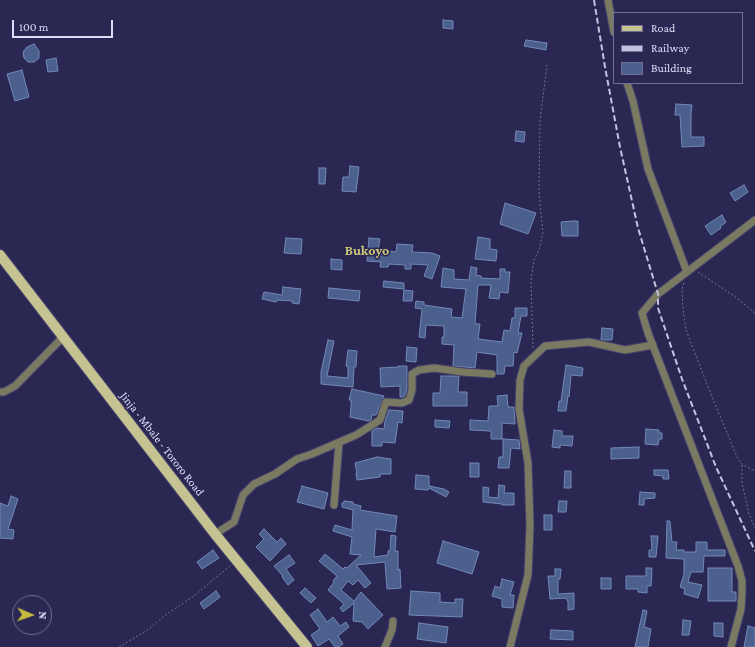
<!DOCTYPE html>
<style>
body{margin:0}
#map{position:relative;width:755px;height:647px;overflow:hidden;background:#2b2753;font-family:"Crimson Pro",serif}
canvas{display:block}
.legend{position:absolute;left:613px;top:12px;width:130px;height:72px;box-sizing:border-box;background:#2b2753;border:1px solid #716f95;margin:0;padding:5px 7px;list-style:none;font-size:12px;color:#dbdbf7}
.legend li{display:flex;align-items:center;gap:8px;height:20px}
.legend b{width:20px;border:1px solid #716f95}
.north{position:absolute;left:12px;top:595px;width:40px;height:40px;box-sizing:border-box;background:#2b2753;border:1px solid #716f95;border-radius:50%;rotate:92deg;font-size:11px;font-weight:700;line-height:16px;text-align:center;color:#dbdbf7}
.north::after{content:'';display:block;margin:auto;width:14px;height:18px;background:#c5bc3d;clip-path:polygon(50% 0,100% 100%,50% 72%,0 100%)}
.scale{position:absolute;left:12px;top:20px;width:101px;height:18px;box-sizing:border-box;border:2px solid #dbdbf7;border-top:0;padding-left:5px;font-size:12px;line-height:14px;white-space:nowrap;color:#dbdbf7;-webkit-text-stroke:3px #2b2753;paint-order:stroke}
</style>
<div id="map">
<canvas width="755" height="647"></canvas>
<ul class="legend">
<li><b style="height:5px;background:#c6c392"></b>Road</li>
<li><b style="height:5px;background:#c3c2e0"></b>Railway</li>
<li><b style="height:11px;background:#4b608d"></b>Building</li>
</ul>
<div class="north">N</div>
<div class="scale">100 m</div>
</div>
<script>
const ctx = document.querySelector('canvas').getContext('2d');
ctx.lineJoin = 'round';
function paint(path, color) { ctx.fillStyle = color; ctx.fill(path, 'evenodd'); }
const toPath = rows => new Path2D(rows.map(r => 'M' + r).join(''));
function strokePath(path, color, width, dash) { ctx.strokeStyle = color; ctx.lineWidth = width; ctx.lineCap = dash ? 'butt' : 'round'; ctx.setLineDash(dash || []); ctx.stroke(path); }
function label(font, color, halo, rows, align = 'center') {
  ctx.font = font + ' "Crimson Pro",serif'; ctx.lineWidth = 3; ctx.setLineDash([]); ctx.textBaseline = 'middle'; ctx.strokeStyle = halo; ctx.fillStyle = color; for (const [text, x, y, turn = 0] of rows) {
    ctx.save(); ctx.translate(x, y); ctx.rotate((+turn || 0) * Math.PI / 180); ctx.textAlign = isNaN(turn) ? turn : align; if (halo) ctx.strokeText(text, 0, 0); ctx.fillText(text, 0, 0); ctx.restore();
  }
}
const building = toPath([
 [443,20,453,21,453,29,443,28,443,20],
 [526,40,547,43,546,50,524,46,526,40],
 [34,44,39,51,39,58,34,62,28,62,24,58,23,52,27,47,34,44],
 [56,58,58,71,48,72,46,60,56,58],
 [22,70,29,97,15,101,7,74,22,70],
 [676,104,692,105,691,114,691,137,704,137,704,146,682,147,680,115,675,115,676,104],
 [516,131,525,132,524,142,515,141,516,131],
 [350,166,359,167,356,192,342,191,343,177,349,177,350,166],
 [319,168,326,168,325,184,319,184,319,168],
 [744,185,748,192,735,201,730,193,744,185],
 [505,203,536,213,528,234,500,224,505,203],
 [722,215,726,222,720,227,721,228,711,235,705,226,722,215],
 [573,221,578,221,578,236,562,236,561,222,573,221],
 [478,237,490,239,490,249,497,250,496,261,475,259,478,237],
 [286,238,302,239,301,254,284,253,286,238],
 [369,238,380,239,378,250,396,252,397,244,413,245,412,252,432,253,440,256,432,279,424,276,428,265,411,264,411,269,405,269,405,265,389,264,388,267,380,267,381,262,367,261,369,238],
 [331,259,342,260,342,270,331,269,331,259],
 [471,267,477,268,476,275,481,276,481,278,500,279,500,269,505,269,505,272,510,272,508,293,500,292,499,299,489,298,491,285,478,285,475,324,480,324,478,339,502,342,504,330,510,331,512,318,515,318,515,308,527,308,527,316,521,316,518,333,522,333,517,353,514,352,513,366,505,366,504,374,497,374,497,355,477,352,475,368,453,366,454,345,442,344,442,337,444,337,444,326,426,325,425,338,419,337,422,309,415,308,416,301,424,302,424,305,452,309,451,317,462,318,466,289,441,287,443,268,454,270,454,279,469,280,471,267],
 [384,281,404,283,404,289,383,287,384,281],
 [283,287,301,289,299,304,292,303,293,301,277,300,276,302,262,299,264,292,282,295,283,287],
 [329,288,360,291,359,301,328,298,329,288],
 [404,290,413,291,412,301,403,301,404,290],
 [602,328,613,329,612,340,601,340,602,328],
 [328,340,334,341,327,376,348,378,348,367,346,366,348,350,357,351,356,367,354,367,353,387,321,384,321,372,328,340],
 [407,347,417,348,416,362,406,361,407,347],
 [566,365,583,368,582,376,571,375,569,397,568,396,566,411,558,411,559,401,561,401,566,365],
 [399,366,407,366,407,390,404,397,400,397,400,386,381,387,380,368,399,367,399,366],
 [441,376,459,376,458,392,467,392,467,406,433,406,433,393,440,393,441,376],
 [352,389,384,396,376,415,372,415,371,420,368,421,350,417,351,406,351,400,349,400,352,389],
 [507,395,508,407,514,407,515,424,502,423,502,439,491,439,491,431,470,430,470,420,488,421,489,406,498,406,497,396,507,395],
 [389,410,403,411,402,423,398,422,395,443,382,442,382,446,372,446,372,431,376,428,384,429,385,421,389,410],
 [435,420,450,421,449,428,435,427,435,420],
 [646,429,659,430,659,433,662,433,662,439,659,439,658,445,645,444,646,429],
 [554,430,562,431,562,436,573,436,572,446,560,445,560,448,552,447,554,430],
 [503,439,519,440,520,449,511,448,509,468,498,468,499,457,503,457,503,439],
 [639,447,639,458,611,459,611,448,639,447],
 [377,457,391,459,391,474,380,474,380,477,357,480,356,473,357,473,355,463,377,457],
 [470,463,479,463,479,477,470,477,470,463],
 [654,470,668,470,669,479,663,479,663,476,654,475,654,470],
 [565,471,571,471,571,488,564,488,565,471],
 [416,475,429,476,429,486,444,489,449,492,446,497,429,488,428,490,415,489,416,475],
 [499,485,505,486,504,493,514,493,514,505,502,505,502,504,483,502,483,487,489,488,488,497,498,498,499,485],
 [302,486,328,493,324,509,297,502,302,486],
 [640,492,655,493,655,498,644,499,644,505,639,505,640,492],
 [11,496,18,499,8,529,14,530,13,539,0,538,0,503,8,506,11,496],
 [344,501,353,502,353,504,361,506,360,510,397,516,395,532,376,529,374,557,388,555,388,551,390,551,391,535,396,536,395,551,398,551,398,570,400,569,401,588,387,589,385,562,356,565,371,583,365,588,358,580,353,585,348,581,341,590,354,601,361,592,383,615,368,629,362,622,353,621,354,603,343,612,340,608,344,604,328,590,334,582,333,581,337,576,319,561,325,554,343,569,345,567,347,568,361,555,350,554,352,537,333,531,335,525,352,530,353,510,342,507,342,503,344,503,344,501],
 [559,501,567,501,566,512,558,512,559,501],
 [544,515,552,515,552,530,544,530,544,515],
 [667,521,670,521,672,542,677,542,676,550,684,550,684,552,696,552,696,542,707,542,707,550,725,550,725,556,704,556,703,572,691,572,688,582,702,585,698,598,684,594,685,589,680,587,684,574,684,559,666,558,667,521],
 [264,529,277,542,281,538,286,544,270,561,256,547,264,539,259,534,264,529],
 [651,536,658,536,656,557,649,557,649,550,652,550,651,536],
 [443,541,479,552,472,574,437,563,443,541],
 [213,550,219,558,202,569,197,562,213,550],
 [289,555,295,563,286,569,294,580,288,585,282,577,283,576,274,566,289,555],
 [646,568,652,568,651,586,647,586,647,593,638,592,638,589,626,589,626,576,646,576,646,568],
 [708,568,732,568,732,592,736,592,736,601,708,601,708,568],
 [555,569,561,569,560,579,558,579,558,594,574,593,574,609,568,610,568,602,566,598,550,599,548,576,555,576,555,569],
 [601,578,611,578,611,589,601,589,601,578],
 [502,579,514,582,510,595,514,595,513,608,502,607,502,599,492,596,495,586,500,588,502,579],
 [305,588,316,598,311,603,300,593,305,588],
 [216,591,220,597,204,609,200,603,216,591],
 [411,591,440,593,440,602,455,603,455,599,463,599,462,617,409,615,411,591],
 [318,609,327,622,333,617,340,626,346,622,349,627,338,636,343,644,338,647,335,647,329,639,318,646,311,635,320,629,310,615,318,609],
 [643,610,647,611,644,627,651,629,648,647,635,647,643,610],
 [683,620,691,621,689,635,682,635,683,620],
 [419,623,448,627,446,643,417,639,419,623],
 [714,623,723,623,723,637,714,636,714,623],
 [748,626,755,628,755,647,744,647,748,626],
 [551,630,573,631,573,640,550,639,551,630]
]);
paint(building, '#4b608d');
strokePath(building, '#7389b9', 1);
const street = toPath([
 [608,0,614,32],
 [627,83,633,101,648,169,687,272],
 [0,392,4,392,15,386,63,337],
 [334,505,339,443],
 [215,534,234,522,243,495,254,484,275,474,297,459,312,454,356,435,380,420,386,402,402,403,409,400,412,390,412,374,419,370,434,368,463,372,492,374],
 [385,647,392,630,393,621],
 [510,647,528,575,530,526,528,463,519,409,520,380,524,366,545,346,589,342,625,350,653,345],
 [731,647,741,609,742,594,742,581,738,566,648,333,642,313,658,294,755,220]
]);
const primary = toPath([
 [0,255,215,534,307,647]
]);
strokePath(street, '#47446d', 9);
strokePath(primary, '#47446d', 12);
strokePath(toPath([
 [698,272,734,296,755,313],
 [684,283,682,289,683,309,686,330,712,397,738,459,742,464,755,471],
 [533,348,531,280,534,260,539,250,543,233,539,192,540,120,547,65],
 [742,465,742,482,749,514,755,528],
 [119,647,149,629,164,616,194,596,230,566]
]), '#727095', 1, [2, 2]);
strokePath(street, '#7a7961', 7);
strokePath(primary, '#c6c392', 10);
strokePath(toPath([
 [594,0,605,67,620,147,638,228,658,294,658,308,682,379,716,467,755,551]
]), '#c3c2e0', 2, [6, 3]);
label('12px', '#dbdbf7', '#2b2753', [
 ["Jinja - Mbale - Tororo Road",162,444,52]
]);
label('bold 14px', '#cbc677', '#2b2753', [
 ["Bukoyo",367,251]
]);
</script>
